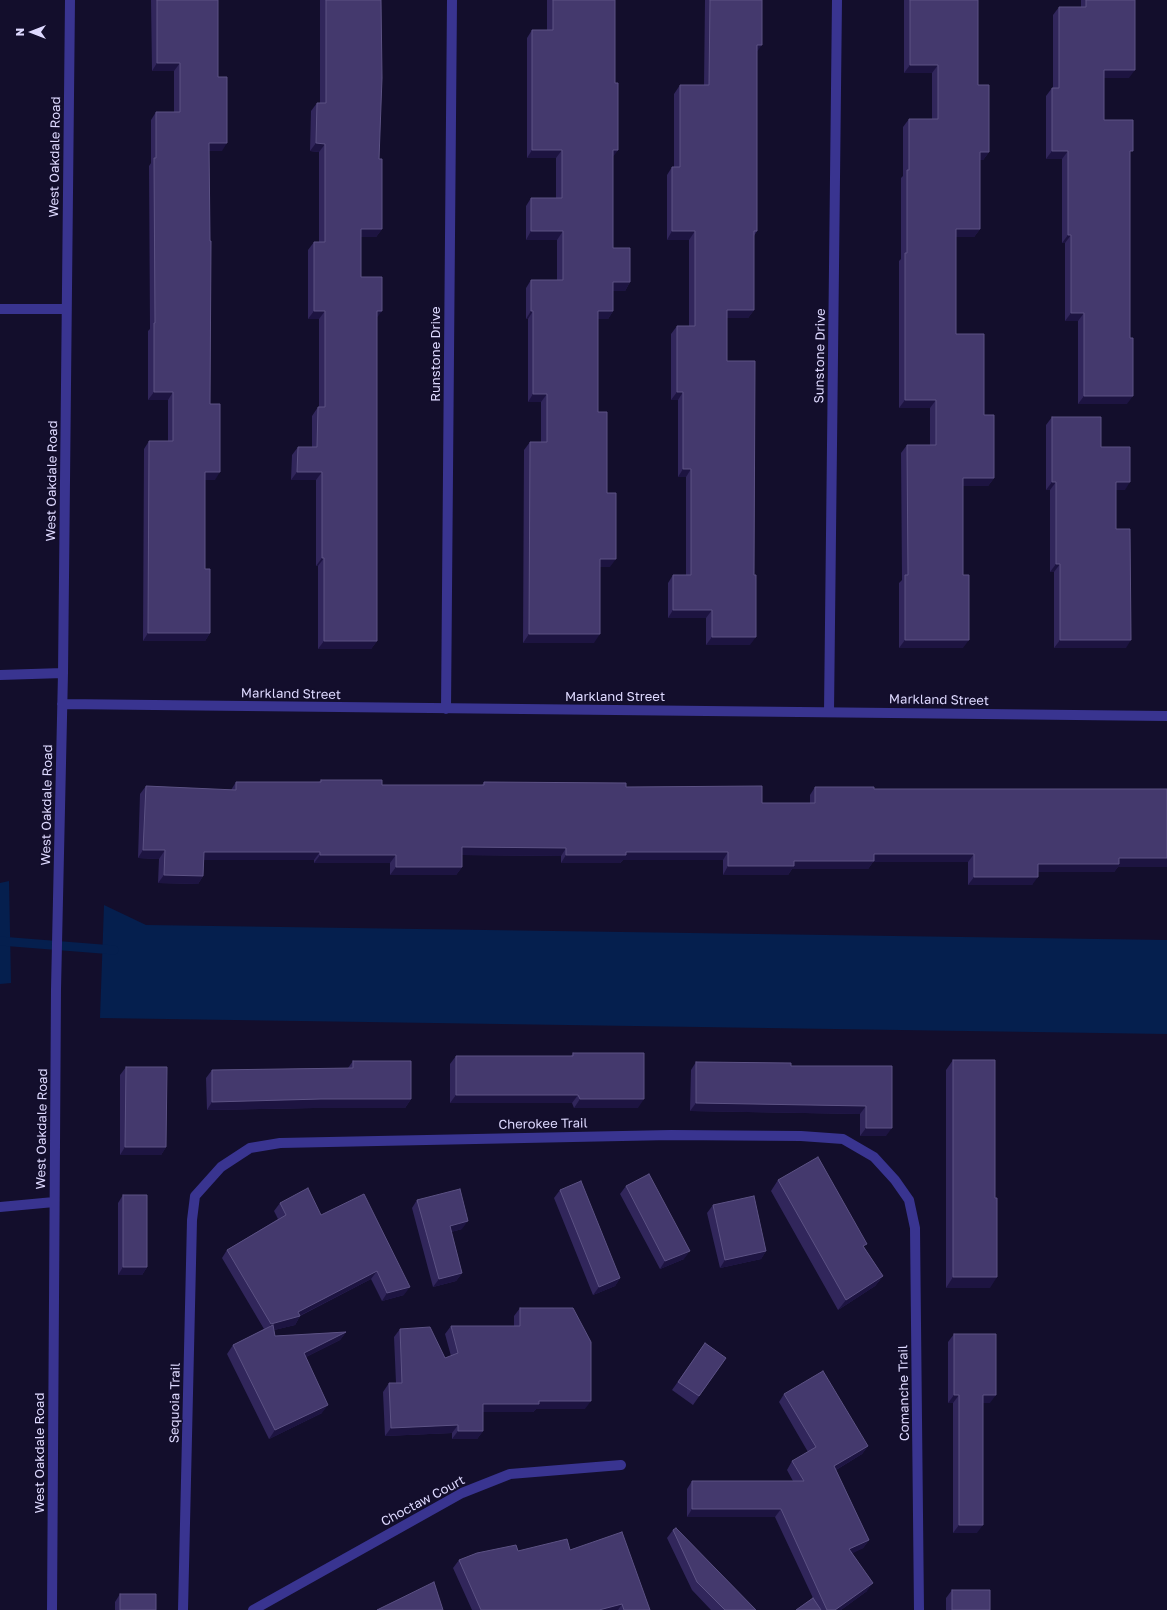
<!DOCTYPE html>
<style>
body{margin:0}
#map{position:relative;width:1167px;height:1610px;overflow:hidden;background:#130e2c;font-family:"Golos Text",sans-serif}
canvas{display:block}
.north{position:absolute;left:12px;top:12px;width:40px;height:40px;-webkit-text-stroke:3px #130e2c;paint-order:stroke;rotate:270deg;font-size:11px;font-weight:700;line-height:16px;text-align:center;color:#ded9ff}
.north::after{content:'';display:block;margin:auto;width:14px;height:18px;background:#ded9ff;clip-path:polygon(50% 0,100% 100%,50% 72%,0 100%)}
</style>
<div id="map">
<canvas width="1167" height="1610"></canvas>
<div class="north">N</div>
</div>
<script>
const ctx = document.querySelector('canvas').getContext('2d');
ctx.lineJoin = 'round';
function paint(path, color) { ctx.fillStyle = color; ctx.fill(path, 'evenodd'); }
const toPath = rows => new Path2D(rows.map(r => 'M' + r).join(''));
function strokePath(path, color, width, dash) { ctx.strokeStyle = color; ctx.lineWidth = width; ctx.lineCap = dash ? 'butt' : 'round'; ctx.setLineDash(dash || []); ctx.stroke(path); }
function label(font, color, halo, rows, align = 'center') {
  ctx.font = font + ' "Golos Text",sans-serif'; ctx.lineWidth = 3; ctx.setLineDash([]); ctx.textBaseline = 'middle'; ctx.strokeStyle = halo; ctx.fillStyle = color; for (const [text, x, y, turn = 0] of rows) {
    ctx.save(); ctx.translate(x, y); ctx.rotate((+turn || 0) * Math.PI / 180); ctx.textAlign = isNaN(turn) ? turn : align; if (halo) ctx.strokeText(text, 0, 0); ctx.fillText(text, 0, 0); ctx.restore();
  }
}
paint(toPath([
 [9,881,11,983,0,984,0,883],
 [104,905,146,925,1167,940,1167,1034,100,1018]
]), '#051f4e');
strokePath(toPath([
 [0,941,114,950]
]), '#051f4e', 9);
strokePath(toPath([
 [0,309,66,309],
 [0,675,63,673],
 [62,704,1167,716],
 [446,709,452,0],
 [829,712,837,0],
 [0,1207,54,1202],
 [52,1610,56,989,63,673,70,0],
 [183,1610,192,1220,195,1196,221,1167,250,1148,280,1143,671,1135,801,1136,843,1139,874,1157,895,1180,909,1200,915,1228,919,1610],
 [253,1610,462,1493,510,1474,621,1465]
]), '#393490', 10);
paint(toPath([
 [151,0,218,0,218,77,222,151,209,151,210,404,215,480,205,480,205,569,210,633,205,641,143,641,144,449,149,441,168,441,168,400,148,400,148,331,150,329,149,166,151,163,151,120,156,112,174,112,174,71,152,71],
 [320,0,381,0,379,159,382,229,376,237,361,237,361,277,377,317,377,641,371,649,318,649,318,566,316,566,316,480,291,480,292,455,298,447,312,447,312,416,318,407,319,407,319,319,308,319,308,250,314,242,319,242,319,152,310,151,311,111,317,103,320,103],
 [547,0,615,0,615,83,618,150,613,156,613,248,630,282,625,291,613,291,613,311,608,319,598,319,598,412,607,493,610,567,600,567,594,643,523,643,524,450,530,442,541,442,541,402,528,402,528,319,526,319,526,288,531,280,557,280,557,240,526,240,526,206,531,198,556,198,556,158,527,158,527,38,532,30,547,30],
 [705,0,762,0,757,52,757,231,754,236,754,310,748,318,727,318,727,361,750,645,706,645,706,618,668,618,668,583,673,575,686,575,686,477,678,477,678,400,671,400,671,334,677,326,689,326,689,240,667,240,667,175,672,167,674,167,674,94,680,85,704,85],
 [904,0,978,0,978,85,989,152,983,160,980,160,980,229,974,237,956,237,956,334,984,415,994,478,988,486,963,486,963,648,899,648,899,583,902,580,901,453,907,445,930,445,930,408,899,408,899,261,901,259,901,178,903,176,903,127,909,119,932,119,932,73,904,73],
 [1081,0,1135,0,1129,78,1104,78,1104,120,1130,155,1127,404,1078,404,1078,321,1065,321,1065,243,1062,243,1062,159,1046,159,1046,96,1052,88,1053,88,1053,15,1059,7,1081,7],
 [1052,417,1101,447,1125,490,1116,490,1116,529,1126,648,1054,648,1054,572,1050,572,1050,490,1046,490,1046,425],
 [321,780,382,785,482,785,484,782,626,787,762,803,810,803,810,795,815,787,874,789,1167,867,1118,867,1114,872,1038,872,1032,885,968,885,968,862,873,862,868,869,792,869,788,875,723,875,723,860,623,860,620,863,561,863,561,856,462,855,462,867,456,875,390,875,390,863,314,863,314,860,204,860,203,876,198,884,158,883,159,859,138,858,140,794,146,786,231,790,236,782,319,782],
 [573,1053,638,1108,574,1108,572,1103,450,1103,450,1064,456,1056,571,1056],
 [953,1060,990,1288,946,1288,946,1070],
 [353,1061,411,1099,405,1108,315,1108,207,1110,206,1078,212,1070,348,1068],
 [696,1062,791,1066,892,1066,886,1136,860,1136,860,1114,690,1111,691,1070],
 [126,1067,166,1147,161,1155,120,1155,120,1075],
 [778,1180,864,1247,883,1276,875,1286,838,1310,771,1191],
 [626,1186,684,1259,660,1269,620,1194],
 [560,1190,620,1278,615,1286,593,1295,554,1198],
 [123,1195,147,1267,142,1275,118,1275,118,1203],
 [417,1200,462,1229,451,1232,462,1273,456,1281,433,1287,412,1208],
 [280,1203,321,1215,404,1295,382,1301,371,1279,300,1316,295,1325,274,1330,275,1336,346,1332,340,1340,306,1357,322,1413,269,1439,227,1354,233,1345,264,1329,222,1258,227,1250,278,1219,274,1211],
 [713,1205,766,1251,761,1259,720,1268,707,1213],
 [520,1308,585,1409,536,1409,533,1412,483,1412,483,1431,477,1439,452,1439,452,1433,385,1436,383,1392,389,1383,396,1383,394,1337,400,1329,445,1358,451,1356,445,1334,451,1326,514,1326,514,1316],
 [954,1334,990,1403,983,1403,977,1533,953,1533,953,1403,948,1403,948,1342],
 [705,1343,726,1358,693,1405,672,1390],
 [784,1394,868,1446,862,1454,836,1470,869,1540,863,1548,852,1553,867,1591,841,1610,796,1610,813,1598,775,1517,687,1517,687,1489,692,1481,793,1481,787,1470,792,1461,808,1452,779,1402],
 [673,1530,756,1610,711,1610,692,1590,667,1538],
 [570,1550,650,1610,472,1610,453,1568,459,1560,518,1551],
 [952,1590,990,1610,946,1610,946,1598],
 [120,1594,156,1610,115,1610,115,1602]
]), '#31265b');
paint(toPath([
 [757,45,762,45,756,53],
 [157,63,180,63,174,71,152,71],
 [910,65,938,65,932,73,904,73],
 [1104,70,1135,70,1129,78,1099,78],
 [209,143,227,143,222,151,203,151],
 [316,143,325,144,319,152,310,151],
 [532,150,562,150,556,158,527,158],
 [613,150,618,150,612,158],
 [1052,151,1068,151,1062,159,1046,159],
 [980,152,989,152,983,160,974,160],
 [361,229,382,229,376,237,355,237],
 [956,229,980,229,974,237,950,237],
 [531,231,563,231,557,240,526,240],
 [672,231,695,231,689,240,667,240],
 [1068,235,1071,235,1065,243,1062,243],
 [613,282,630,282,625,291,608,291],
 [727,310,754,310,748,318,722,318],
 [314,311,325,311,319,319,308,319],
 [377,311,382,311,376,319],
 [531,311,533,311,528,319,526,319],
 [598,311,613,311,608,319,592,319],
 [1071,313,1084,313,1078,321,1065,321],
 [154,392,173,392,168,400,148,400],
 [677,392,683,392,678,400,671,400],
 [533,394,547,394,541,402,528,402],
 [1084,396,1133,396,1127,404,1078,404],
 [905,400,936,400,930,408,899,408],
 [683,469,691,469,686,477,678,477],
 [205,472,220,472,215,480,199,480],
 [297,472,322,472,316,480,291,480],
 [963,478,994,478,988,486,957,486],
 [1052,482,1056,482,1050,490,1046,490],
 [1116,482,1130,482,1125,490,1110,490],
 [322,558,324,558,318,566,316,566],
 [600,559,616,559,610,567,594,567],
 [1056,564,1060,564,1054,572,1050,572],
 [673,610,712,610,706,618,668,618],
 [148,633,210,633,205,641,143,641],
 [529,634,600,634,594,643,523,643],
 [712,637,756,637,750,645,706,645],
 [905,640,969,640,963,648,899,648],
 [1060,640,1131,640,1126,648,1054,648],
 [324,641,377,641,371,649,318,649],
 [462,847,566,848,561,856,456,855],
 [143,850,165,850,159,859,138,858],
 [204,852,320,852,314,860,199,860],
 [626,852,728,852,723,860,623,860,620,863,561,863,566,855],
 [874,854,974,854,968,862,873,862,868,869,792,869,788,875,723,875,728,866],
 [320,855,396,855,390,863,314,863],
 [1119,858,1167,858,1167,867,1118,867,1114,872,1032,872,1038,864],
 [396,867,462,867,456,875,390,875],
 [164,875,203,876,198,884,158,883],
 [974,877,1038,877,1032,885,968,885],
 [456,1095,578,1095,572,1103,450,1103],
 [321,1099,411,1099,405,1108,315,1108,207,1110,212,1102],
 [580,1099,644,1099,638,1108,574,1108],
 [696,1103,866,1106,860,1114,690,1111],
 [866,1128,892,1128,886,1136,860,1136],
 [125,1147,166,1147,161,1155,120,1155],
 [468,1221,462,1229,444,1234,450,1226],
 [690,1251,684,1259,660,1269,665,1261],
 [766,1251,761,1259,720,1268,725,1260],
 [123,1267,147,1267,142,1275,118,1275],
 [377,1271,371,1279,297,1317,300,1316,295,1325,266,1332,271,1324,298,1312],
 [462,1273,456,1281,433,1287,439,1279],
 [883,1276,875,1286,838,1310,846,1300],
 [953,1277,997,1277,990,1288,946,1288],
 [620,1278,615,1286,593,1295,599,1287],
 [410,1287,404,1295,382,1301,387,1293],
 [346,1332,340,1340,298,1361,304,1353],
 [954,1395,959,1395,953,1403,948,1403],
 [983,1395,996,1395,990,1403,977,1403],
 [539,1401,591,1401,585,1409,536,1409,533,1412,477,1412,483,1404],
 [328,1405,322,1413,269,1439,275,1430],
 [458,1425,452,1433,385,1436,391,1428],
 [458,1431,483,1431,477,1439,452,1439],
 [868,1446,862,1454,829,1474,834,1466],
 [692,1509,781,1509,775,1517,687,1517],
 [959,1525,983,1525,977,1533,953,1533],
 [869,1540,863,1548,844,1558,849,1549],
 [873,1583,867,1591,841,1610,835,1610],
 [622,1604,618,1610,599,1610]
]), '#1d1441');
const building = toPath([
 [157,0,218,0,218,77,227,77,227,143,209,143,210,241,211,241,210,404,220,404,220,472,205,472,205,569,210,569,210,633,148,633,149,441,173,441,173,392,154,392,154,323,155,323,154,158,156,158,156,112,180,112,180,63,157,63,157,0],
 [326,0,381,0,382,78,379,159,382,159,382,229,361,229,361,277,382,277,382,311,377,311,377,641,324,641,324,558,322,558,322,472,297,472,298,447,317,447,318,407,325,407,325,311,314,311,314,242,325,242,325,144,316,143,317,103,326,103,326,0],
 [553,0,615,0,615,83,618,83,618,150,613,150,613,248,630,248,630,282,613,282,613,311,598,311,598,412,607,412,607,493,616,493,616,559,600,559,600,634,529,634,530,442,547,442,547,394,533,394,533,311,531,311,531,280,563,280,563,231,531,231,531,198,562,198,562,150,532,150,532,30,553,30,553,0],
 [710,0,762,0,762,45,757,45,757,231,754,231,754,310,727,310,727,361,755,361,754,575,756,575,756,637,712,637,712,610,673,610,673,575,691,575,691,469,683,469,683,392,677,392,677,326,695,326,695,231,672,231,672,167,680,167,680,85,709,85,710,0],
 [910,0,978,0,978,85,989,85,989,152,980,152,980,229,956,229,956,334,984,334,984,415,994,415,994,478,963,478,963,575,969,575,969,640,905,640,905,575,908,575,907,445,936,445,936,400,905,400,905,253,907,253,907,170,909,170,909,119,938,119,938,65,910,65,910,0],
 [1086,0,1135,0,1135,70,1104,70,1104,120,1133,120,1133,151,1130,151,1130,338,1133,338,1133,396,1084,396,1084,313,1071,313,1071,235,1068,235,1068,151,1052,151,1052,88,1059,88,1059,7,1086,7,1086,0],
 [1052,417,1101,417,1101,447,1130,447,1130,482,1116,482,1116,529,1130,529,1131,640,1060,640,1060,564,1056,564,1056,482,1052,482,1052,417],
 [321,780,382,780,382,785,484,785,484,782,626,783,626,787,762,786,762,803,815,803,815,787,874,787,874,789,1167,789,1167,858,1119,858,1119,864,1038,864,1038,877,974,877,974,854,874,854,874,861,794,861,794,866,728,866,728,852,626,852,626,855,566,855,566,848,462,847,462,867,396,867,396,855,320,855,320,852,204,852,203,876,164,875,165,850,143,850,146,786,236,790,236,782,321,782,321,780],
 [573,1053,644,1053,644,1099,580,1099,578,1095,456,1095,456,1056,573,1056,573,1053],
 [953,1060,995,1060,995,1198,997,1198,997,1277,953,1277,953,1060],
 [353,1061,411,1061,411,1099,321,1099,212,1102,212,1070,353,1068,353,1061],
 [696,1062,791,1063,791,1066,892,1066,892,1128,866,1128,866,1106,696,1103,696,1062],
 [126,1067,167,1067,166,1147,125,1147,126,1067],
 [818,1157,867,1244,863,1246,883,1276,846,1300,778,1180,818,1157],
 [649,1174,690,1251,665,1261,626,1186,649,1174],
 [581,1181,620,1278,599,1287,560,1190,581,1181],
 [308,1188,321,1215,364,1194,410,1287,387,1293,377,1271,298,1312,300,1316,271,1324,227,1250,286,1215,280,1203,308,1188],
 [460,1189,468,1221,450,1226,462,1273,439,1279,417,1200,460,1189],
 [123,1195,147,1195,147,1267,123,1267,123,1195],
 [754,1196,766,1251,725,1260,713,1205,754,1196],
 [520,1308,573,1308,591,1342,591,1401,539,1401,539,1404,483,1404,483,1431,458,1431,458,1425,391,1428,389,1383,402,1383,400,1329,430,1327,445,1358,458,1353,451,1326,520,1326,520,1308],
 [273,1325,275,1336,346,1332,304,1353,328,1405,275,1430,233,1345,273,1325],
 [954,1334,996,1334,996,1395,983,1395,983,1525,959,1525,959,1395,954,1395,954,1334],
 [705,1343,726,1358,699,1396,678,1382,705,1343],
 [823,1371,868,1446,834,1466,869,1540,849,1549,873,1583,835,1610,827,1610,781,1509,692,1509,692,1481,804,1481,792,1461,816,1447,784,1394,823,1371],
 [676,1528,756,1610,725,1610,697,1582,673,1530,676,1528],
 [622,1532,650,1610,624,1610,622,1604,599,1610,481,1610,459,1560,477,1553,516,1545,518,1551,567,1539,570,1550,622,1532],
 [434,1582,443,1610,377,1610,434,1582],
 [952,1590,990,1590,990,1610,952,1610,952,1590],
 [120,1594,156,1594,156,1610,120,1610,120,1594],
 [813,1598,821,1610,796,1610,813,1598]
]);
paint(building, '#44396d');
strokePath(building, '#5c5284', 1);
label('13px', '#ded9ff', '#130e2c', [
 ["West Oakdale Road",55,157,-89],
 ["Runstone Drive",436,354,-90],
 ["Sunstone Drive",820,356,-89],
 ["West Oakdale Road",52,481,-89],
 ["Markland Street",291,694,1],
 ["Markland Street",615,697],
 ["Markland Street",939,700,1],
 ["West Oakdale Road",47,805,-89],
 ["Cherokee Trail",543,1124,-1],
 ["West Oakdale Road",42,1129,-89],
 ["Comanche Trail",904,1393,-91],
 ["Sequoia Trail",175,1403,-89],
 ["West Oakdale Road",40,1453,-90],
 ["Choctaw Court",423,1501,-28]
]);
</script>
